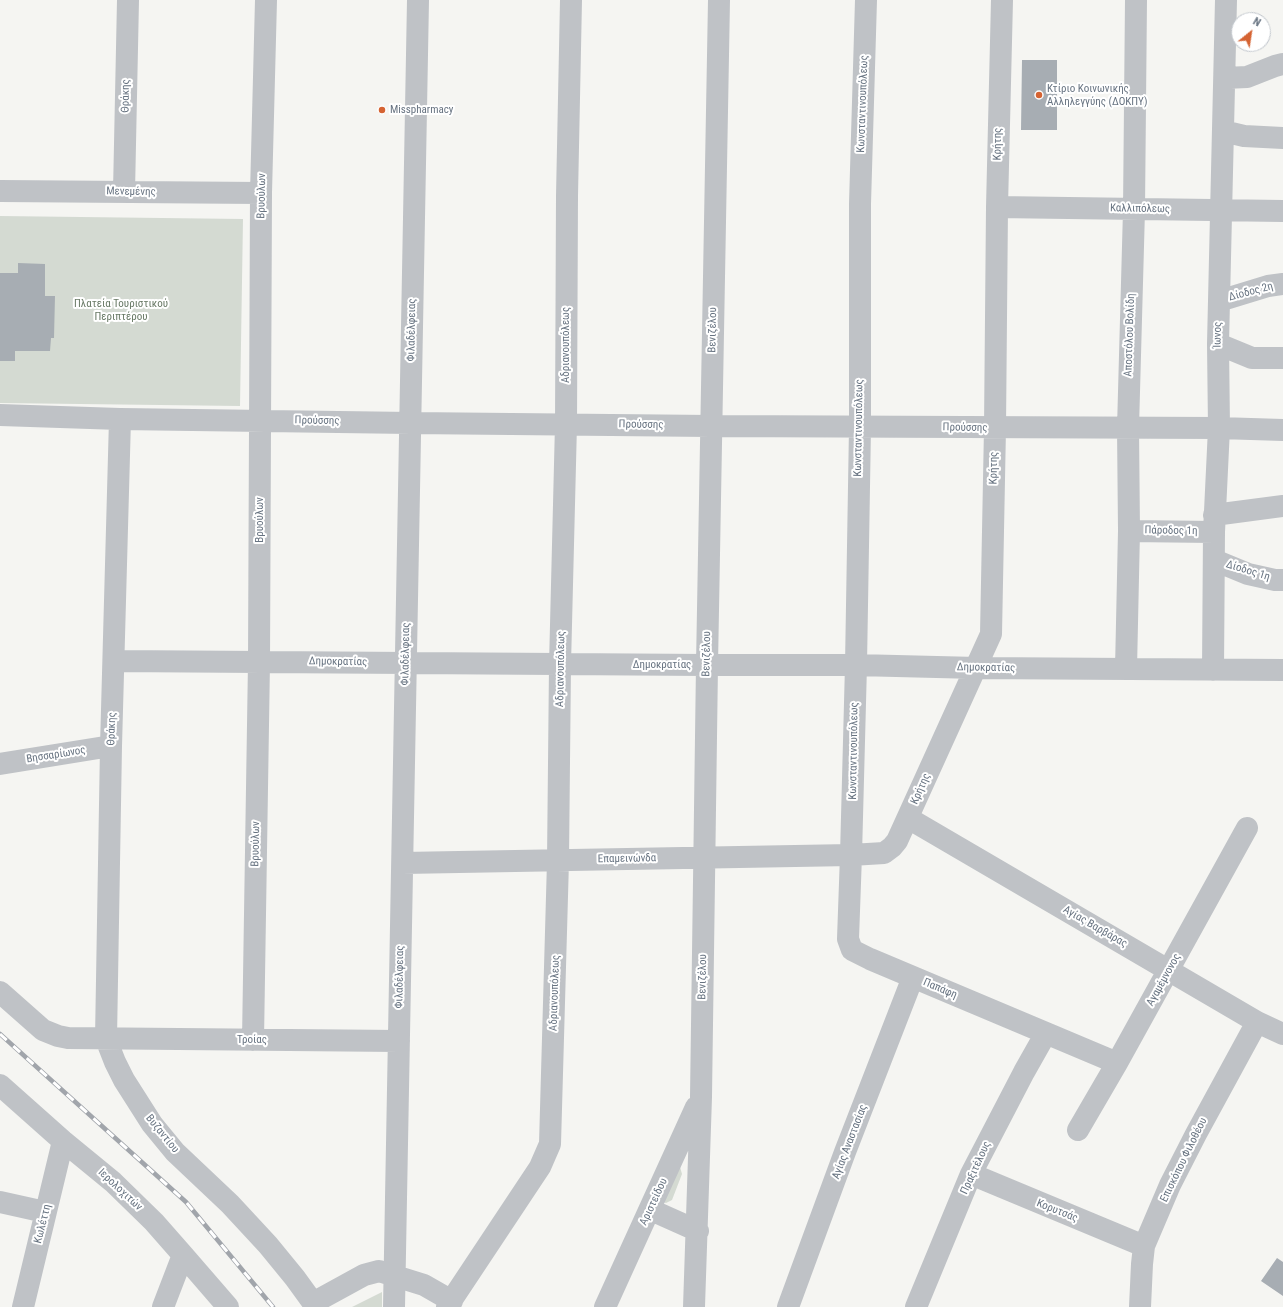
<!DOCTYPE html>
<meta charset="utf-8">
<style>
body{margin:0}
#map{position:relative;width:1283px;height:1307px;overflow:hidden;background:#f5f5f2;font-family:"Roboto Condensed",sans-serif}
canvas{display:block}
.north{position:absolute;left:1231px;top:12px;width:40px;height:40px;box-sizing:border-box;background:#fff;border:1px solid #c2c7cd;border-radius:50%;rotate:30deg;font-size:11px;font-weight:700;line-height:16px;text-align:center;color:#677381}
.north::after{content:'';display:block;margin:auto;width:14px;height:18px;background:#d56332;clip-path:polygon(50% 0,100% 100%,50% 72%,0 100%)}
</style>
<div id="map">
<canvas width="1283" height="1307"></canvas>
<div class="north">N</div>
</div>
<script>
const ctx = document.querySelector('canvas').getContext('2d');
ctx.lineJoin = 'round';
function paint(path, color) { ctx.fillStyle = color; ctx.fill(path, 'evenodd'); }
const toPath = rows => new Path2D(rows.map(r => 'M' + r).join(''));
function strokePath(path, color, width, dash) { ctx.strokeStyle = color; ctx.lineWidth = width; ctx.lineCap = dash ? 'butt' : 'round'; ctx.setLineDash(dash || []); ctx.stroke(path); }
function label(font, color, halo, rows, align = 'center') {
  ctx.font = font + ' "Roboto Condensed",sans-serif'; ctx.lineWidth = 4; ctx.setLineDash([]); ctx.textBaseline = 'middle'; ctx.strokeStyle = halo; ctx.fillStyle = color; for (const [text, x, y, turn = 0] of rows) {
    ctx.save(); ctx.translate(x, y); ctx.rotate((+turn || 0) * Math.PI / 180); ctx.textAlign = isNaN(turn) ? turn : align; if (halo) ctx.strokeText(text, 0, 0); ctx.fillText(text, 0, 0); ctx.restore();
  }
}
paint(toPath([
 [0,216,243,219,240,406,0,403],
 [680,1167,682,1174,672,1200,666,1203,663,1202],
 [382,1292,382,1307,352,1307]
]), '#d4dad2');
paint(toPath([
 [1022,60,1057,60,1057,130,1021,130],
 [18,263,45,264,45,296,55,296,54,338,51,338,50,351,15,351,15,361,0,361,0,273,18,273],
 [1277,1258,1283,1262,1283,1296,1261,1281]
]), '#a7adb3');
strokePath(toPath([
 [866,0,860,204,860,427,856,665,851,855,848,939,852,950,870,959,1117,1063],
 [1225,78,1247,77,1275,66,1283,64],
 [1223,131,1244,136,1283,138],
 [0,191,261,193],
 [124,192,128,0],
 [997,207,1283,211],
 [1219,301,1268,286,1283,284],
 [1218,344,1252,358,1283,358],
 [0,415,120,419,411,423,711,426,1219,428,1283,430],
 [120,419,111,746,106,1039,115,1062,124,1080,152,1124,175,1152,230,1204,268,1245,295,1278,316,1307],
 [1214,515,1283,506],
 [1129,531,1214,532],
 [1214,560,1248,574,1275,580,1283,580],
 [114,661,707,665,856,665,977,668,1283,670],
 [1126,669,1129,531,1128,428,1134,210,1136,0],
 [1213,670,1214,532,1219,428,1218,344,1226,0],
 [0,764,111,746],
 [908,818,1257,1022,1283,1034],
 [403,863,851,855,884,853,892,847,897,841,991,634,995,428,997,207,1002,0],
 [0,992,43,1030,58,1036,68,1038,399,1041],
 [253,1040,259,662,261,193,266,0],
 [0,1085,63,1141,113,1182,154,1222,183,1255,228,1307],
 [1078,1130,1117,1063,1247,828],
 [971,1174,1144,1246],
 [0,1202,45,1212],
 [651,1210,698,1231],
 [313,1303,364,1275,379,1271,424,1285,452,1301],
 [23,1307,63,1141],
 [163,1307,183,1255],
 [394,1307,418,0],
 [447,1307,540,1167,550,1144,558,861,560,665,566,424,567,196,571,0],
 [605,1307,696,1107],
 [694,1307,701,1097,707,665,719,0],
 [788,1307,845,1152,913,977],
 [916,1307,971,1174,1024,1072,1046,1033],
 [1140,1307,1142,1264,1144,1246,1170,1185,1196,1134,1257,1022]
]), '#bfc2c6', 22);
const rail = toPath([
 [0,1034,186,1202,273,1307]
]);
strokePath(rail, '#a1a5ab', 4.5);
strokePath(rail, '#fff', 3, [9]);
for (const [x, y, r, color] of [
 [1039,95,4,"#d56332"],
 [382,110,4,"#d56332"]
]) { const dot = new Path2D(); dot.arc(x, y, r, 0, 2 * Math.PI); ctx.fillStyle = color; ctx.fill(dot); strokePath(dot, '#fff', 1.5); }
label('11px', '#677381', '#fff', [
 ["Κτίριο Κοινωνικής",1047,89],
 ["Αλληλεγγύης (ΔΟΚΠΥ)",1047,102],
 ["Misspharmacy",390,110]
], 'left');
label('11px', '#677381', '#fff', [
 ["Θράκης",126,96,-89],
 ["Κωνσταντινουπόλεως",863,104,-88],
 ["Κρήτης",998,144,-89],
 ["Μενεμένης",131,192,1],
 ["Βρυούλων",262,196,-89],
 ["Καλλιπόλεως",1140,209,1],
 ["Δίοδος 2η",1251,292,-15],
 ["Φιλαδέλφειας",412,330,-89],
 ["Βενιζέλου",713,330,-89],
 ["Αποστόλου Βολίδη",1130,335,-88],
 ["Ίωνος",1218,335,-89],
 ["Αδριανουπόλεως",566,345,-90],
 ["Προύσσης",317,421,1],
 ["Προύσσης",641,425,1],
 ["Κωνσταντινουπόλεως",859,428,-89],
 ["Προύσσης",965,428,1],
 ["Κρήτης",994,468,-89],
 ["Βρυούλων",260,520,-90],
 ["Πάροδος 1η",1171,531,1],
 ["Δίοδος 1η",1248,571,17],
 ["Φιλαδέλφειας",406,654,-89],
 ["Βενιζέλου",707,654,-89],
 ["Δημοκρατίας",338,662,1],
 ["Δημοκρατίας",662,665],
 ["Δημοκρατίας",986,668,1],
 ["Αδριανουπόλεως",561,669,-89],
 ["Θράκης",112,729,-88],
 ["Κωνσταντινουπόλεως",854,751,-89],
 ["Βησσαρίωνος",56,755,-9],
 ["Κρήτης",921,789,-66],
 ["Βρυούλων",256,844,-89],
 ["Επαμεινώνδα",627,859,-1],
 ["Αγίας Βαρβάρας",1095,927,30],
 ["Φιλαδέλφειας",400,977,-89],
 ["Βενιζέλου",703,977,-89],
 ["Αγαμέμνονος",1164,980,-61],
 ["Παπάφη",940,989,23],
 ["Αδριανουπόλεως",555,993,-88],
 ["Τροίας",252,1040],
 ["Βυζαντίου",162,1134,51],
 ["Αγίας Αναστασίας",850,1142,-69],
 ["Επισκόπου Φιλοθέου",1184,1160,-64],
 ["Πραξιτέλους",976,1168,-65],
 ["Ιερολοχιτών",120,1190,43],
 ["Αριστείδου",654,1202,-65],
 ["Κορυτσάς",1057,1211,22],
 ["Κωλέττη",43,1224,-76]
]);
label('11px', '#687965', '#fff', [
 ["Πλατεία Τουριστικού",121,304],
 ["Περιπτέρου",121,317]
]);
</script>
